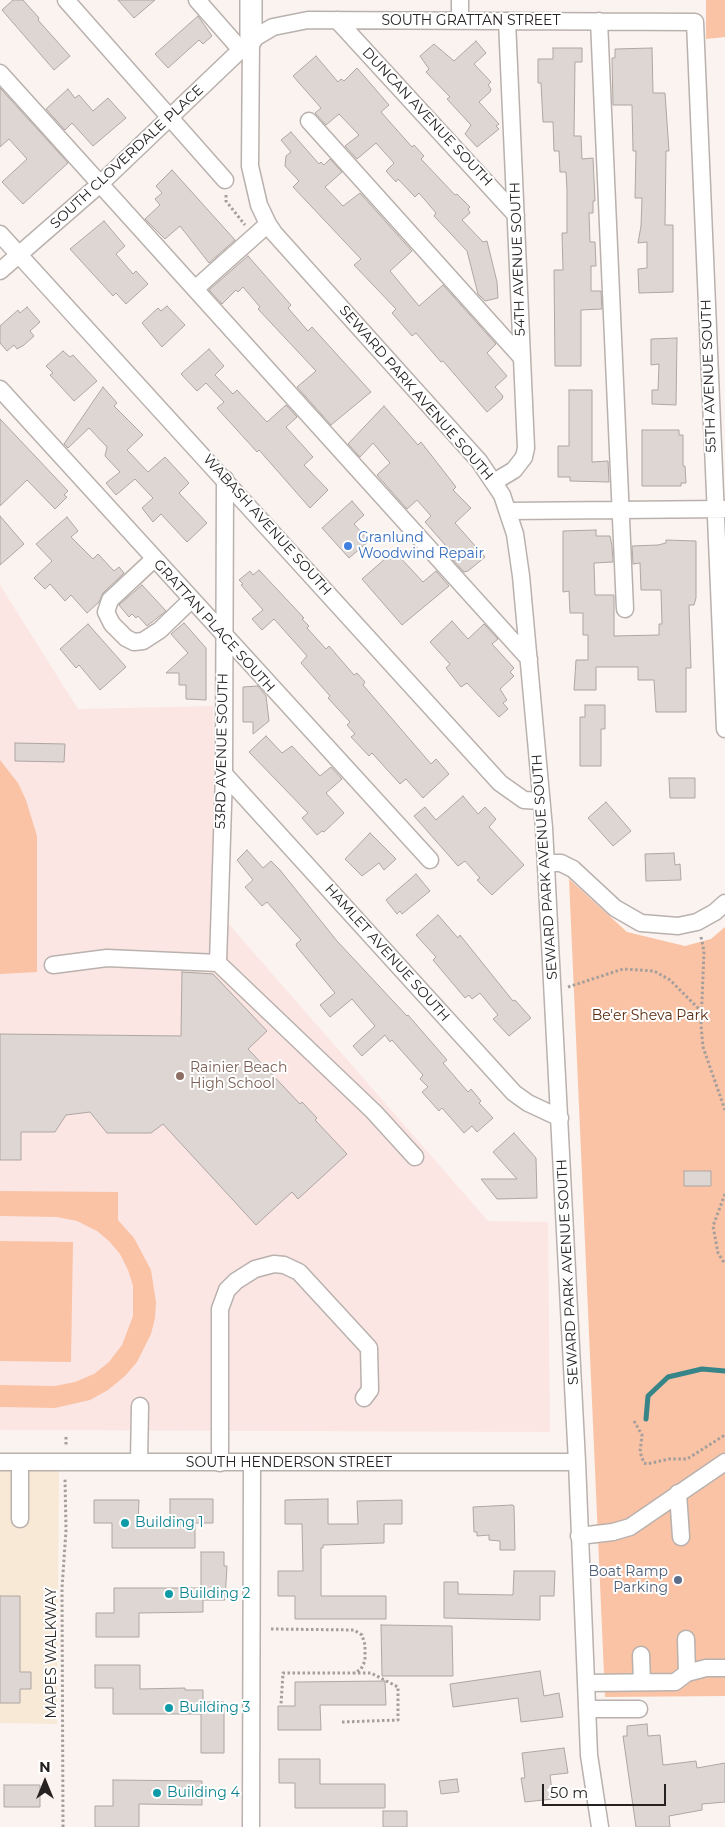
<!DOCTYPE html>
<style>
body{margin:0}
#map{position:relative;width:725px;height:1827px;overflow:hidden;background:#fbf3ef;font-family:Montserrat,sans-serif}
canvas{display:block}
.north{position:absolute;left:20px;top:1757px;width:50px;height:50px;-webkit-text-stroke:4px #fff;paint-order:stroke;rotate:0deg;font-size:14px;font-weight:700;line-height:20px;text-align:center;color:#252221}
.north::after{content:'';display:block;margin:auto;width:18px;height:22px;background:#252221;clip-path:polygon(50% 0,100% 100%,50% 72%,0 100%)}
.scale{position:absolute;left:542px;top:1784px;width:124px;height:22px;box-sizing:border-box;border:2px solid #252221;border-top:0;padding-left:6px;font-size:15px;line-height:18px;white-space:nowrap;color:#252221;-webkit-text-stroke:4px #fff;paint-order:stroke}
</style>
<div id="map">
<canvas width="725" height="1827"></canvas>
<div class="north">N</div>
<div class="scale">50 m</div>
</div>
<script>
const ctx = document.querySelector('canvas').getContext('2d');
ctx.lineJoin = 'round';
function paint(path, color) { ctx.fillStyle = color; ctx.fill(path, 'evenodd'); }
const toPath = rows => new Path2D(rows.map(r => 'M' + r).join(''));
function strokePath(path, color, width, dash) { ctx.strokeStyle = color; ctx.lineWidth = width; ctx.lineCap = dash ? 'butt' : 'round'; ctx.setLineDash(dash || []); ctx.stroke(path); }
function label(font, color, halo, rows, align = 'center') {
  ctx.font = font + ' Montserrat,sans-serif'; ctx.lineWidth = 4; ctx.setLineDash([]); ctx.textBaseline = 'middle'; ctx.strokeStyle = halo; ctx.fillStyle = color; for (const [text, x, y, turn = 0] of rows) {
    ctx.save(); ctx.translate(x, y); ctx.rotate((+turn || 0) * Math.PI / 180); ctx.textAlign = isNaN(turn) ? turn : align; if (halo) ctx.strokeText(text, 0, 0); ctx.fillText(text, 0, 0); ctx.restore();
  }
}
paint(toPath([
 [0,1465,59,1466,57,1724,0,1723]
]), '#f8e9d6');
paint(toPath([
 [0,585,78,709,213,706,217,908,234,930,488,1221,548,1222,550,1432,0,1430]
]), '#fbe6e4');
paint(toPath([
 [706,0,725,0,725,37,706,39],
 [0,760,18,783,26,800,37,836,37,972,0,974],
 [569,879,627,932,685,946,711,939,725,927,725,1696,605,1697],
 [0,1191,118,1192,118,1220,134,1238,151,1270,156,1302,155,1318,151,1334,137,1362,125,1376,108,1390,90,1400,55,1408,0,1407,0,1385,55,1386,75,1382,94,1374,109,1362,122,1345,133,1316,133,1286,128,1270,120,1254,109,1241,97,1231,77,1221,57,1217,0,1216],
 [0,1241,73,1242,71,1362,0,1361]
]), '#fac3a5');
strokePath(toPath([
 [646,1419,648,1396,668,1377,702,1369,725,1371]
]), '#388589', 5);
const building = toPath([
 [13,0,23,0,39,18,38,20,70,56,54,70,2,10,13,0],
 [118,0,155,0,134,18,118,0],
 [198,16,212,36,203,44,199,40,168,68,155,54,198,16],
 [476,41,486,53,474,64,491,82,488,85,491,89,490,92,479,102,499,124,496,126,499,129,477,147,465,134,471,125,447,99,450,97,426,72,429,69,420,56,434,44,454,61,476,41],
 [553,48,582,48,582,62,575,62,574,136,581,136,582,159,593,158,595,201,593,201,593,213,589,213,590,242,595,242,596,266,591,266,591,291,601,291,602,309,581,310,581,366,555,366,554,270,563,270,562,233,567,233,567,190,566,172,560,172,559,151,554,151,553,122,543,122,541,83,538,83,538,59,553,59,553,48],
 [652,48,653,93,665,93,669,151,666,151,665,225,673,225,673,292,639,293,638,269,647,268,647,242,638,243,641,226,642,198,635,198,636,151,633,151,632,105,613,105,612,58,615,58,615,49,652,48],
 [316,56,338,82,341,79,344,81,357,68,389,105,381,112,412,147,414,145,424,156,421,159,455,195,457,194,470,207,468,209,470,213,462,220,483,242,487,241,497,282,498,298,485,301,478,294,467,251,434,216,436,213,419,193,415,197,398,179,396,182,386,171,394,163,376,143,357,159,345,146,359,135,339,114,326,125,315,113,321,108,293,76,316,56],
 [0,88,68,163,23,204,2,182,27,159,9,139,0,147,0,88],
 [68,89,75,98,79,95,93,111,108,98,126,118,93,146,72,123,65,130,46,109,68,89],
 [291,132,319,164,321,162,324,165,330,159,342,172,325,187,343,206,360,193,412,251,390,271,419,306,443,285,496,344,487,353,507,376,495,387,503,396,502,399,487,412,443,361,441,362,416,333,412,336,392,313,396,309,354,265,361,259,293,187,299,181,285,166,286,156,291,152,281,140,291,132],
 [172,170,235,240,209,263,180,226,165,239,145,219,160,205,155,199,162,193,156,186,172,170],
 [104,221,125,246,116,254,133,274,136,271,148,284,126,304,116,293,113,296,70,249,104,221],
 [248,256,291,305,288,308,308,331,312,327,371,392,331,425,297,387,316,371,258,309,260,307,243,287,238,292,236,290,222,304,209,290,248,256],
 [167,306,185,325,162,347,142,323,158,308,161,311,167,306],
 [27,307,40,322,30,331,34,336,24,345,17,349,14,345,7,351,0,343,0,326,18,310,20,313,27,307],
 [677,338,676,405,652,404,652,390,658,390,659,364,651,365,651,339,677,338],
 [209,349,224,366,215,375,233,394,237,390,267,422,286,405,297,417,286,427,313,457,304,465,328,490,310,508,259,450,257,452,217,408,224,402,206,383,197,391,181,374,209,349],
 [63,351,70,357,73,355,97,381,74,401,50,375,53,373,46,366,63,351],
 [103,387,117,403,114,406,143,435,127,450,148,472,165,457,189,483,179,493,207,523,187,542,161,514,153,522,142,508,153,498,135,479,116,495,106,483,120,472,105,456,107,447,89,428,68,448,64,444,103,387],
 [569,390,592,390,592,462,608,461,609,482,570,481,570,477,558,477,558,446,569,446,569,390],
 [384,406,418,445,421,442,456,487,453,490,471,508,455,523,485,557,468,571,464,572,451,558,454,555,425,522,431,516,417,500,407,509,377,475,390,463,373,443,360,457,348,444,384,406],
 [0,419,68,491,64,495,67,497,55,509,27,480,0,506,0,419],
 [642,430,679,430,679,435,683,435,683,466,685,466,686,483,681,483,681,486,642,486,642,430],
 [352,501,364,515,354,524,369,541,349,558,322,528,352,501],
 [0,516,24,544,0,565,0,516],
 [67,517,78,531,71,537,93,559,98,554,114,571,119,567,124,573,103,593,99,602,87,613,71,595,65,601,50,584,45,589,34,578,52,561,36,544,67,517],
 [596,530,596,536,610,536,612,546,613,562,594,563,595,595,614,595,614,636,659,635,659,624,662,624,661,590,641,590,640,563,633,564,632,546,658,545,666,543,666,540,696,541,696,598,694,605,689,605,691,668,686,668,686,712,656,712,654,680,638,680,638,667,596,667,596,690,574,690,576,660,588,660,588,635,583,635,583,613,570,613,569,591,563,592,563,531,596,530],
 [394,551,423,582,436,571,449,586,402,625,362,579,394,551],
 [259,570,304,618,302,619,309,626,307,628,326,649,329,646,354,675,357,673,365,682,363,685,431,764,436,759,449,774,423,798,406,779,400,784,372,753,369,756,351,737,355,734,347,725,350,722,328,698,330,696,301,663,307,656,274,619,262,630,252,619,263,610,241,585,243,584,239,580,250,571,253,575,259,570],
 [142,585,166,611,147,626,138,616,136,618,132,614,129,617,119,605,142,585],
 [452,621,468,639,484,624,498,639,492,644,514,668,510,672,514,676,500,689,507,700,503,703,508,709,499,717,467,683,461,687,446,668,450,664,430,642,452,621],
 [184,623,206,648,206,700,186,699,186,685,179,685,179,673,166,673,188,653,171,634,184,623],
 [88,624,126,667,100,690,79,665,76,668,60,649,88,624],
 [258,686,266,696,269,721,253,734,253,722,243,722,243,687,258,686],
 [585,705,605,705,605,729,601,729,601,766,580,766,580,717,585,717,585,705],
 [266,736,282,753,292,746,320,776,331,767,342,779,326,793,344,813,324,832,322,831,317,835,302,818,308,813,249,752,266,736],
 [15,743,65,744,64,762,15,761,15,743],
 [669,778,695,778,695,798,670,798,669,778],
 [463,796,478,814,485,807,496,819,489,827,524,865,492,895,477,880,480,878,465,861,458,866,414,816,425,807,436,820,463,796],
 [606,802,631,831,613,846,588,818,606,802],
 [370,833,396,859,384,870,379,863,362,876,345,859,370,833],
 [247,850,263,868,271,861,280,870,337,941,407,1016,408,1015,447,1060,443,1063,468,1092,471,1089,481,1101,479,1103,493,1118,477,1132,472,1126,464,1133,442,1108,439,1111,422,1092,428,1087,420,1079,423,1075,392,1040,390,1042,385,1035,362,1056,353,1046,375,1026,352,999,330,1017,320,1005,335,993,297,947,296,944,301,940,267,902,262,906,245,887,253,880,237,860,247,850],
 [674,853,675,865,680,864,681,880,646,881,645,854,674,853],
 [416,874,430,891,402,914,400,911,397,914,386,900,416,874],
 [438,915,458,938,460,935,513,1001,515,1000,531,1018,509,1036,493,1019,498,1015,480,993,472,999,469,995,465,998,433,960,436,957,416,935,438,915],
 [182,972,213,974,267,1031,248,1049,300,1104,302,1102,317,1118,315,1120,347,1154,298,1199,292,1192,256,1225,163,1124,151,1133,107,1133,90,1112,66,1115,55,1132,21,1132,21,1160,0,1160,0,1034,181,1036,182,972],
 [514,1133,536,1158,537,1198,497,1199,481,1179,517,1179,493,1152,514,1133],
 [684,1171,711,1171,711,1186,684,1186,684,1171],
 [170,1499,213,1499,213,1523,195,1523,195,1548,112,1548,112,1523,94,1523,94,1500,139,1500,138,1524,170,1524,170,1499],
 [328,1499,328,1524,358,1524,357,1501,402,1500,402,1524,384,1524,384,1543,323,1545,323,1548,321,1548,321,1596,386,1596,386,1619,295,1619,295,1596,278,1596,278,1571,303,1571,302,1524,285,1524,285,1500,328,1499],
 [512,1505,514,1506,515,1550,500,1550,500,1541,489,1540,489,1535,477,1536,477,1532,474,1532,473,1507,512,1505],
 [201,1552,224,1552,224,1566,227,1566,225,1600,203,1600,203,1612,139,1613,139,1637,96,1637,96,1613,114,1613,114,1588,201,1588,201,1552],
 [514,1571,555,1571,554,1596,540,1596,540,1620,444,1618,444,1582,458,1582,458,1594,513,1595,514,1571],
 [0,1596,20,1596,20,1672,31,1672,31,1689,20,1689,20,1703,0,1703,0,1596],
 [381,1625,452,1626,453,1676,382,1676,381,1625],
 [95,1665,140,1665,140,1689,185,1688,185,1690,203,1690,203,1702,224,1702,224,1753,201,1753,201,1714,113,1714,113,1688,95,1688,95,1665],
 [540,1671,544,1696,559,1693,563,1717,521,1722,518,1698,453,1707,450,1684,540,1671],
 [385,1681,386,1705,320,1705,321,1730,278,1730,278,1706,295,1706,295,1682,385,1681],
 [647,1724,648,1736,660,1735,663,1765,696,1761,697,1768,725,1763,725,1802,702,1804,702,1810,669,1816,670,1827,636,1827,623,1736,627,1736,627,1726,647,1724],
 [564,1748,568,1773,550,1775,553,1799,525,1802,521,1778,525,1778,522,1753,564,1748],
 [279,1759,320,1759,320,1784,385,1784,385,1808,295,1808,295,1783,279,1783,279,1759],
 [457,1779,459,1792,441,1794,439,1781,457,1779],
 [113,1780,202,1781,202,1805,139,1804,139,1827,95,1827,95,1806,113,1806,113,1780],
 [4,1785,40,1785,40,1807,4,1807,4,1785],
 [383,1811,407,1811,407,1827,383,1827,383,1811]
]);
paint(building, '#ded6d2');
strokePath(building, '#aea6a2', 1);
const minor = toPath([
 [66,0,225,180],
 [197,0,241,50],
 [460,0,460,21],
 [337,20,516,215],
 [599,21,625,609],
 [251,40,250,166,259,205,268,224,274,233,479,461,502,495,515,534,521,576,544,828,577,1462,589,1755,600,1827],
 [0,73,529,659],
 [309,121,522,358],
 [0,234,500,783,524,800,541,801],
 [0,271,100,184,251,40,273,27,308,20,695,22,725,729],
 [195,289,268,224],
 [0,389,430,860],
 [494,482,514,470,524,457,526,448,507,21],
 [508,511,725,509],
 [154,559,110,600,106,612,112,624,126,638,134,642,143,641,160,630,191,600],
 [224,774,514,1093,528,1103,560,1118],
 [546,863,561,863,573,869,615,908,641,923,678,926,697,922,715,912,725,903],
 [218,963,224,774,225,479],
 [53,965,107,958,218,963,374,1112,415,1157],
 [0,1462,577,1462],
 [20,1462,20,1519],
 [139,1462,140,1406],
 [220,1463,220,1309,227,1290,236,1281,255,1269,274,1264,284,1265,299,1272,369,1348,370,1390,364,1398],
 [678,1493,681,1537],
 [579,1536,613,1532,630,1527,725,1462],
 [686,1639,687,1673],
 [641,1655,642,1682],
 [586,1683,675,1682,687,1673,706,1668,725,1668],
 [587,1709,639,1709],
 [251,1827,252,1463]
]);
const major = toPath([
 [251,0,251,40]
]);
strokePath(minor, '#b9b1ad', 19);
strokePath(major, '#b9b1ad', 24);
strokePath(toPath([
 [226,195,226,201,245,225],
 [701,937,704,951,701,1025,703,1047,725,1110],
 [568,987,623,969,654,971,670,980,702,1012],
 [725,1194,713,1226,718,1253,725,1264],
 [634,1421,642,1435,640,1452,644,1463,647,1464,669,1459,687,1459,725,1435],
 [66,1437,66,1447],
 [271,1629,354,1630,362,1635,365,1645,365,1661,361,1669,355,1673,283,1673,281,1704],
 [342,1722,398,1720,398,1687,371,1673,355,1673],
 [63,1827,62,1588,66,1530,65,1478]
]), '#a59f9c', 3, [2.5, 2.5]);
strokePath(minor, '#fff', 16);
strokePath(major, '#fff', 21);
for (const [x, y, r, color] of [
 [348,546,5,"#3f7fe0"],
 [180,1076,5,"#8d6e63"],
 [125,1523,5,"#0f9aa8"],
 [678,1580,5,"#5c6f8a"],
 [169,1594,5,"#0f9aa8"],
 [169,1708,5,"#0f9aa8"],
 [157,1793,5,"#0f9aa8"]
]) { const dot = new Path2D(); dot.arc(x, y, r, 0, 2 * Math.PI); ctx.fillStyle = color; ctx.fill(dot); strokePath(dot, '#fff', 2); }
label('14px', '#252221', '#fff', [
 ["SOUTH GRATTAN STREET",471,21],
 ["DUNCAN AVENUE SOUTH",427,117,47],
 ["SOUTH CLOVERDALE PLACE",127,157,-43],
 ["54TH AVENUE SOUTH",518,259,-92],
 ["55TH AVENUE SOUTH",709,376,-92],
 ["SEWARD PARK AVENUE SOUTH",416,393,49],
 ["WABASH AVENUE SOUTH",267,525,48],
 ["GRATTAN PLACE SOUTH",214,626,48],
 ["53RD AVENUE SOUTH",222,751,-89],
 ["SEWARD PARK AVENUE SOUTH",545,867,-94],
 ["HAMLET AVENUE SOUTH",387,953,48],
 ["SEWARD PARK AVENUE SOUTH",568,1272,-93],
 ["SOUTH HENDERSON STREET",289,1463],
 ["MAPES WALKWAY",52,1653,-90]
]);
label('14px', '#366cbe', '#fff', [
 ["Granlund",358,538],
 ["Woodwind Repair",358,554]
], 'left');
label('14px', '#582b0e', '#fff', [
 ["Be'er Sheva Park",650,1016]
]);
label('14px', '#785e54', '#fff', [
 ["Rainier Beach",190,1068],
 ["High School",190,1084]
], 'left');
label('14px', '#0d838f', '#fff', [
 ["Building 1",135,1523],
 ["Building 2",179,1594],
 ["Building 3",179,1708],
 ["Building 4",167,1793]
], 'left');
label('14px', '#4e5e75', '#fff', [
 ["Boat Ramp",668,1572],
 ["Parking",668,1588]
], 'right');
</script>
